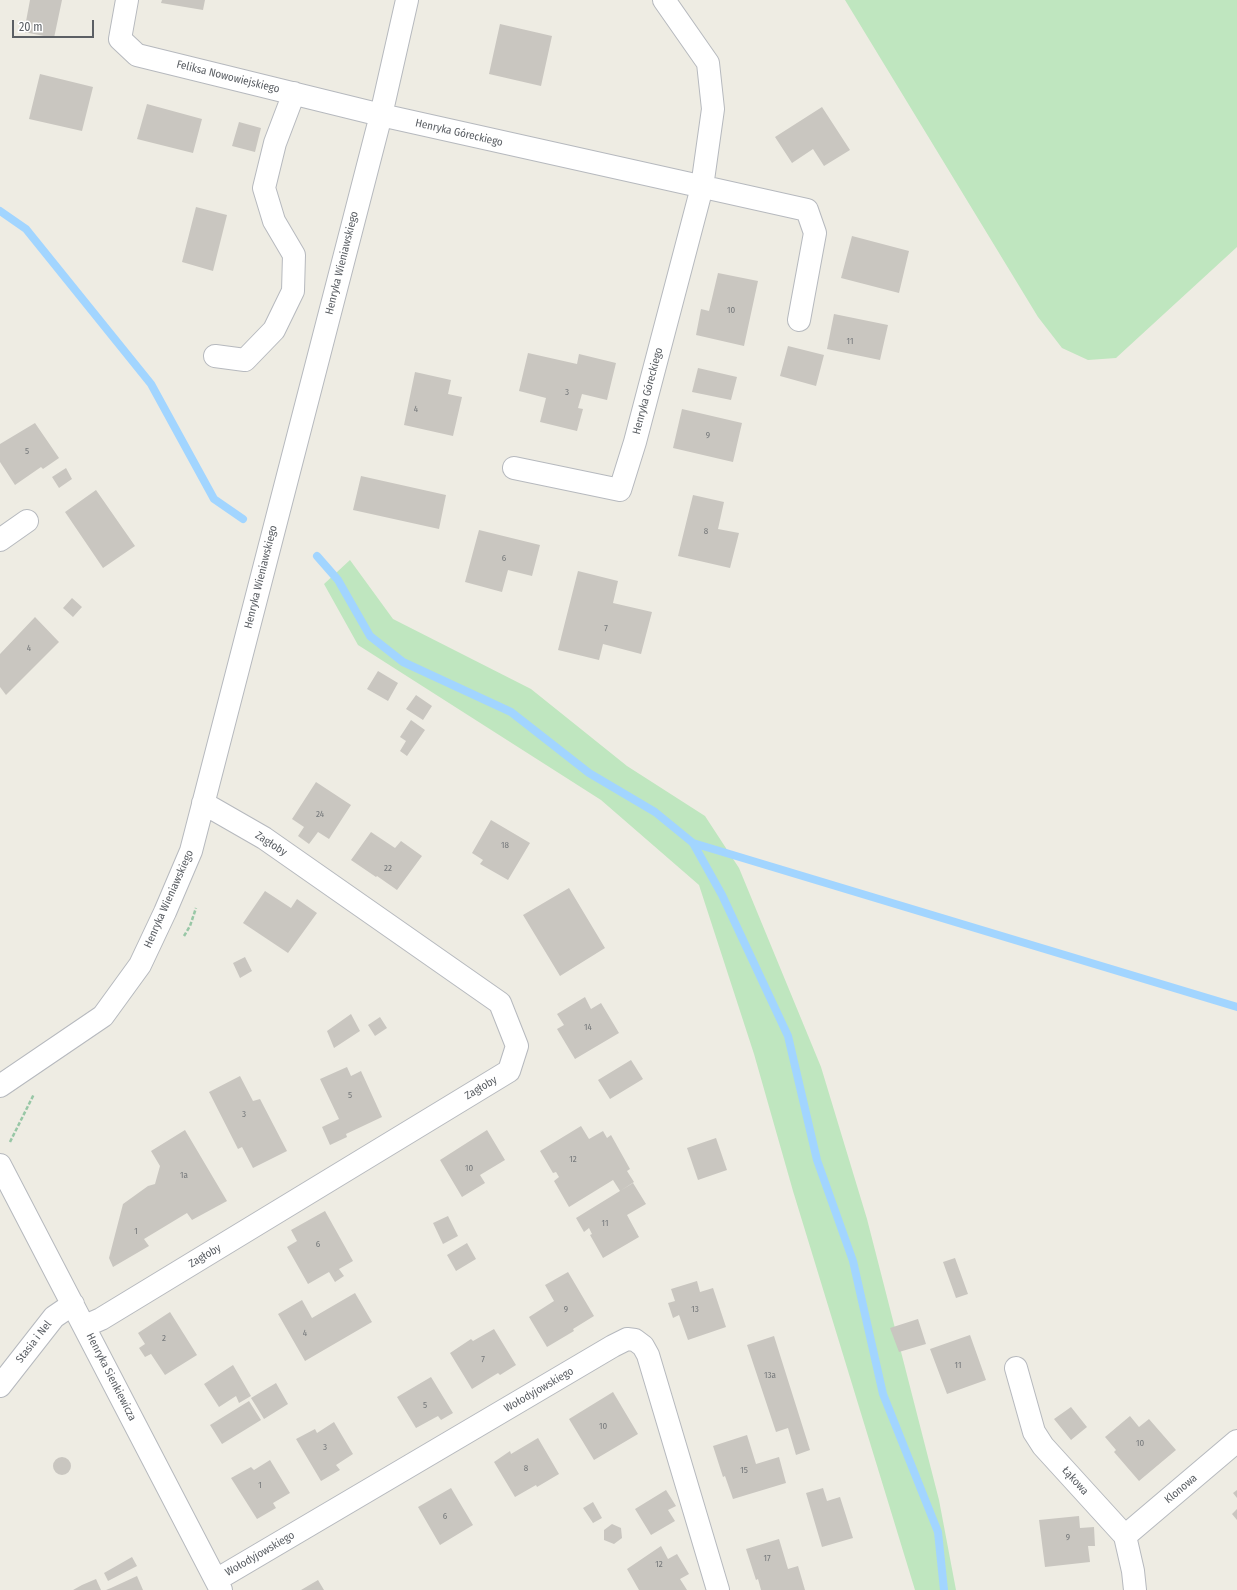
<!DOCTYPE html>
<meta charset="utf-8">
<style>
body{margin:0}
#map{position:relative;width:1237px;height:1590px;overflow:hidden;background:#eeece3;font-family:"Fira Sans Condensed",sans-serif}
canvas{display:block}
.scale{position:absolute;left:12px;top:20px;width:82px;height:18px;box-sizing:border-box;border:2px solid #5b5f64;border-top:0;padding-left:5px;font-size:12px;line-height:14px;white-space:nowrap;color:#5b5f64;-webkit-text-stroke:3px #fff;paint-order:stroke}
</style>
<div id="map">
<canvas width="1237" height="1590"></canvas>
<div class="scale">20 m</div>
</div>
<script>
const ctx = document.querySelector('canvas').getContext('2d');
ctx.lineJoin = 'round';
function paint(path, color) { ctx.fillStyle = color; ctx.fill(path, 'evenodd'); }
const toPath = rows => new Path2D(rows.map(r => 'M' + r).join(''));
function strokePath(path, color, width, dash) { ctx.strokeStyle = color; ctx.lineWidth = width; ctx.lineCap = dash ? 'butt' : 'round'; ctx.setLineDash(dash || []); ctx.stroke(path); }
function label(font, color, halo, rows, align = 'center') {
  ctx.font = font + ' "Fira Sans Condensed",sans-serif'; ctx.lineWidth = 3; ctx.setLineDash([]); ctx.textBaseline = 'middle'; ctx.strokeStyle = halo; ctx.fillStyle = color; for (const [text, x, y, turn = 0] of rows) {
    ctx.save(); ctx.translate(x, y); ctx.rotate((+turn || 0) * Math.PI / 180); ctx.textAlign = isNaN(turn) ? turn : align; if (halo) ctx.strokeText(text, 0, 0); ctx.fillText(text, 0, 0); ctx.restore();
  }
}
paint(toPath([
 [845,0,1237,0,1237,247,1116,358,1088,360,1062,348,1038,317],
 [350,560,393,619,531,689,627,766,705,816,739,868,821,1067,867,1219,939,1500,956,1590,915,1590,793,1191,754,1054,699,885,601,800,358,645,324,584]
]), '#bfe6bf');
strokePath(toPath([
 [0,211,26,229,151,384,214,499,243,519],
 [317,556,338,580,370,636,403,662,511,712,589,773,655,812,693,843,722,895,788,1036,817,1160,853,1261,883,1394,938,1532,944,1590],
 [693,843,1237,1007]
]), '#a2d5ff', 8);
paint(toPath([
 [30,0,62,0,54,38,24,32],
 [162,0,205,0,203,10,161,3],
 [500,24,552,36,541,86,489,74],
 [40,74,93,87,82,131,29,119],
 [147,104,202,119,193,153,137,139],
 [822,107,850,150,824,166,813,149,792,163,775,137],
 [239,122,261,128,255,152,232,146],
 [196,207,227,215,213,271,182,262],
 [852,236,909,251,899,293,841,278],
 [718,273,758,281,744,346,696,335,701,309,709,311],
 [834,314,888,325,880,360,827,349],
 [788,346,824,355,816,386,780,376],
 [528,353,577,364,579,354,616,363,607,400,582,394,578,408,583,409,577,431,540,422,546,398,519,391],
 [698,368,737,377,731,400,692,392],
 [415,372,451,380,448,394,462,397,453,436,404,425],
 [682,409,742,423,733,462,673,448],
 [35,423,59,458,43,469,41,467,15,485,0,462,0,444],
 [66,468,72,479,59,488,52,477],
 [361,476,446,495,439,529,353,510],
 [96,490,135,546,103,568,65,512],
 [693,495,724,502,718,529,739,533,730,568,678,556],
 [479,530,540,545,532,576,508,570,502,592,465,582],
 [578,571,618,581,613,603,652,612,641,654,603,644,599,660,558,650],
 [72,598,82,607,73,617,63,608],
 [35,617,59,642,6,695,0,687,0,654],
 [378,671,398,683,388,701,367,689],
 [416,695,432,706,423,720,406,709],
 [411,720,425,730,407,756,400,751,406,741,400,737],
 [316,782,351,805,329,839,318,832,309,844,298,836,304,827,292,819],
 [491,820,530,843,508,880,480,864,483,860,472,853],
 [371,832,395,848,401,841,422,856,397,890,377,876,376,877,351,860],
 [569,888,605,948,560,976,523,915],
 [265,891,291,908,297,899,317,913,288,953,243,923],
 [245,957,252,971,240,978,233,963],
 [585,997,591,1009,601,1003,619,1033,575,1059,557,1029,564,1025,557,1014],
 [351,1014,360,1031,334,1048,327,1031],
 [380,1017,387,1028,375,1036,368,1025],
 [631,1060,643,1079,610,1099,598,1080],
 [347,1067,351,1076,361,1071,382,1117,346,1134,347,1137,330,1145,322,1127,339,1119,320,1079],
 [240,1076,253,1101,260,1099,287,1151,253,1168,242,1147,238,1149,209,1092],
 [581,1126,589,1139,603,1131,607,1138,611,1135,630,1169,627,1171,634,1182,620,1191,613,1180,569,1207,554,1181,559,1177,556,1172,553,1173,540,1151],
 [185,1130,227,1201,192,1220,187,1213,144,1239,149,1246,113,1267,109,1258,123,1204,148,1186,155,1184,160,1166,151,1151],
 [487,1130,505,1160,480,1175,485,1183,462,1197,440,1160],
 [716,1138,727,1170,698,1180,687,1148],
 [633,1183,646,1204,627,1215,639,1237,603,1258,590,1235,592,1234,589,1228,584,1232,576,1218],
 [325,1211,353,1261,339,1269,344,1276,335,1282,329,1272,308,1284,287,1247,297,1241,291,1230],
 [448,1216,458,1236,443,1244,433,1223],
 [467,1243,476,1259,456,1271,447,1255],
 [955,1258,968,1294,956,1298,943,1262],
 [568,1272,594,1316,573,1329,574,1331,547,1347,529,1317,554,1301,545,1285],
 [697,1281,700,1292,713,1288,726,1327,688,1340,679,1315,673,1318,668,1303,675,1301,671,1289],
 [355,1293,372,1322,305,1361,278,1314,302,1300,312,1318],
 [170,1312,197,1355,165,1375,151,1354,145,1357,139,1348,145,1344,138,1333],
 [918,1319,926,1344,899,1352,890,1328],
 [494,1329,516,1365,500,1375,498,1373,472,1389,450,1353,471,1339,473,1341],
 [970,1335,986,1380,947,1394,930,1349],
 [774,1336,810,1450,796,1455,788,1428,776,1432,747,1345],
 [233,1365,251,1396,239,1403,236,1396,219,1407,204,1384],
 [431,1377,453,1413,441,1420,438,1416,416,1428,397,1397],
 [276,1383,288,1404,264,1419,251,1398],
 [613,1392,638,1434,594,1460,569,1419],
 [249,1401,261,1420,222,1444,210,1425],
 [1071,1407,1087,1427,1071,1440,1054,1419],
 [1130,1416,1139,1427,1149,1419,1176,1450,1139,1481,1114,1452,1116,1450,1105,1437],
 [334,1422,353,1454,336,1465,340,1470,321,1481,296,1439,315,1429,317,1433],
 [747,1435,756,1464,779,1457,786,1483,733,1499,725,1476,723,1477,713,1446],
 [538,1438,559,1474,537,1487,536,1485,515,1497,494,1462,510,1451,511,1454],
 '53 1466a9 9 0 1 1 18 0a9 9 0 1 1-18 0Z',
 [270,1460,290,1493,273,1503,276,1508,257,1519,231,1478,251,1467,254,1470],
 [451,1488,473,1525,440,1545,418,1507],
 [823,1488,827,1501,840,1497,853,1538,822,1547,806,1493],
 [666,1490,676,1506,668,1510,675,1521,651,1535,635,1509],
 [1237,1490,1237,1498,1233,1493],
 [593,1502,602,1518,593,1523,583,1508],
 [1237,1509,1237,1520,1232,1514],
 [1079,1516,1080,1528,1094,1527,1095,1546,1088,1546,1090,1562,1045,1567,1039,1520],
 [612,1524,621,1528,622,1538,614,1544,604,1540,604,1530],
 [779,1539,788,1569,798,1566,805,1590,761,1590,758,1579,756,1580,746,1549],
 [661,1546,668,1559,677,1554,689,1574,680,1579,687,1590,639,1590,627,1569],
 [132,1557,137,1566,108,1581,104,1573],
 [137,1576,143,1590,106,1590,111,1588],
 [96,1579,101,1590,73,1590,82,1585],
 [318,1580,324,1590,301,1590]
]), '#c9c6c0');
const minor = toPath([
 [127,0,120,39,137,55,381,115,807,210,815,233,799,320],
 [215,356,245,360,274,330,293,291,294,255,274,221,264,188,275,143,294,93],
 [514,468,620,490,635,442,702,187,713,109,708,63,664,0],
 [0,540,27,521],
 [0,1086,103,1016,140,965,165,912,191,851,381,115,407,0],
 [0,1165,221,1590],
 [85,1326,101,1319,509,1071,517,1046,500,1003,264,838,203,803],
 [1016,1368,1034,1432,1043,1446,1125,1536,1133,1571,1135,1590],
 [0,1386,54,1317,73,1304],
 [1125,1536,1237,1441],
 [216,1580,613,1346,627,1339,635,1340,643,1346,648,1355,718,1590]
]);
strokePath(minor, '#b6b9be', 24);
strokePath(toPath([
 [184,936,190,926,196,908],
 [10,1142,34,1094]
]), '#98c7a6', 2.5, [4, 2]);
strokePath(minor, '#fff', 22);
label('9px', '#76797b', null, [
 ["10",731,310],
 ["11",850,341],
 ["3",567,392],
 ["4",416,409],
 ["9",708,435],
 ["5",27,451],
 ["8",706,531],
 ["6",504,558],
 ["7",606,628],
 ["4",29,648],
 ["24",320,814],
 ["18",505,845],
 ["22",388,868],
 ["14",588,1027],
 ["5",350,1095],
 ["3",244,1114],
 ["12",573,1159],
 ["10",469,1168],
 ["1a",184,1175],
 ["11",605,1223],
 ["1",136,1231],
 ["6",318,1244],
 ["9",566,1309],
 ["13",695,1309],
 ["4",305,1333],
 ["2",164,1338],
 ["7",483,1359],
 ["11",958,1365],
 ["13a",770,1375],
 ["5",425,1405],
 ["10",603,1426],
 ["10",1140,1443],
 ["3",325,1447],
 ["8",526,1468],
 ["15",744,1470],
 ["1",260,1485],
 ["6",445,1516],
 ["9",1068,1537],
 ["17",767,1558],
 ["12",659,1564]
]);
label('11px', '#5b5f64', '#fff', [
 ["Feliksa Nowowiejskiego",228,77,14],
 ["Henryka Góreckiego",459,133,13],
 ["Henryka Wieniawskiego",342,263,-76],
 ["Henryka Góreckiego",648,391,-75],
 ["Henryka Wieniawskiego",261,577,-76],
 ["Zagłoby",271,844,33],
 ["Henryka Wieniawskiego",169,899,-66],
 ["Zagłoby",481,1088,-31],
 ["Zagłoby",205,1256,-31],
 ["Stasia i Nel",34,1342,-52],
 ["Henryka Sienkiewicza",111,1377,63],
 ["Wołodyjowskiego",539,1390,-30],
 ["Łąkowa",1075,1481,48],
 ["Klonowa",1181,1489,-40],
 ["Wołodyjowskiego",260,1554,-30]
]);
</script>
